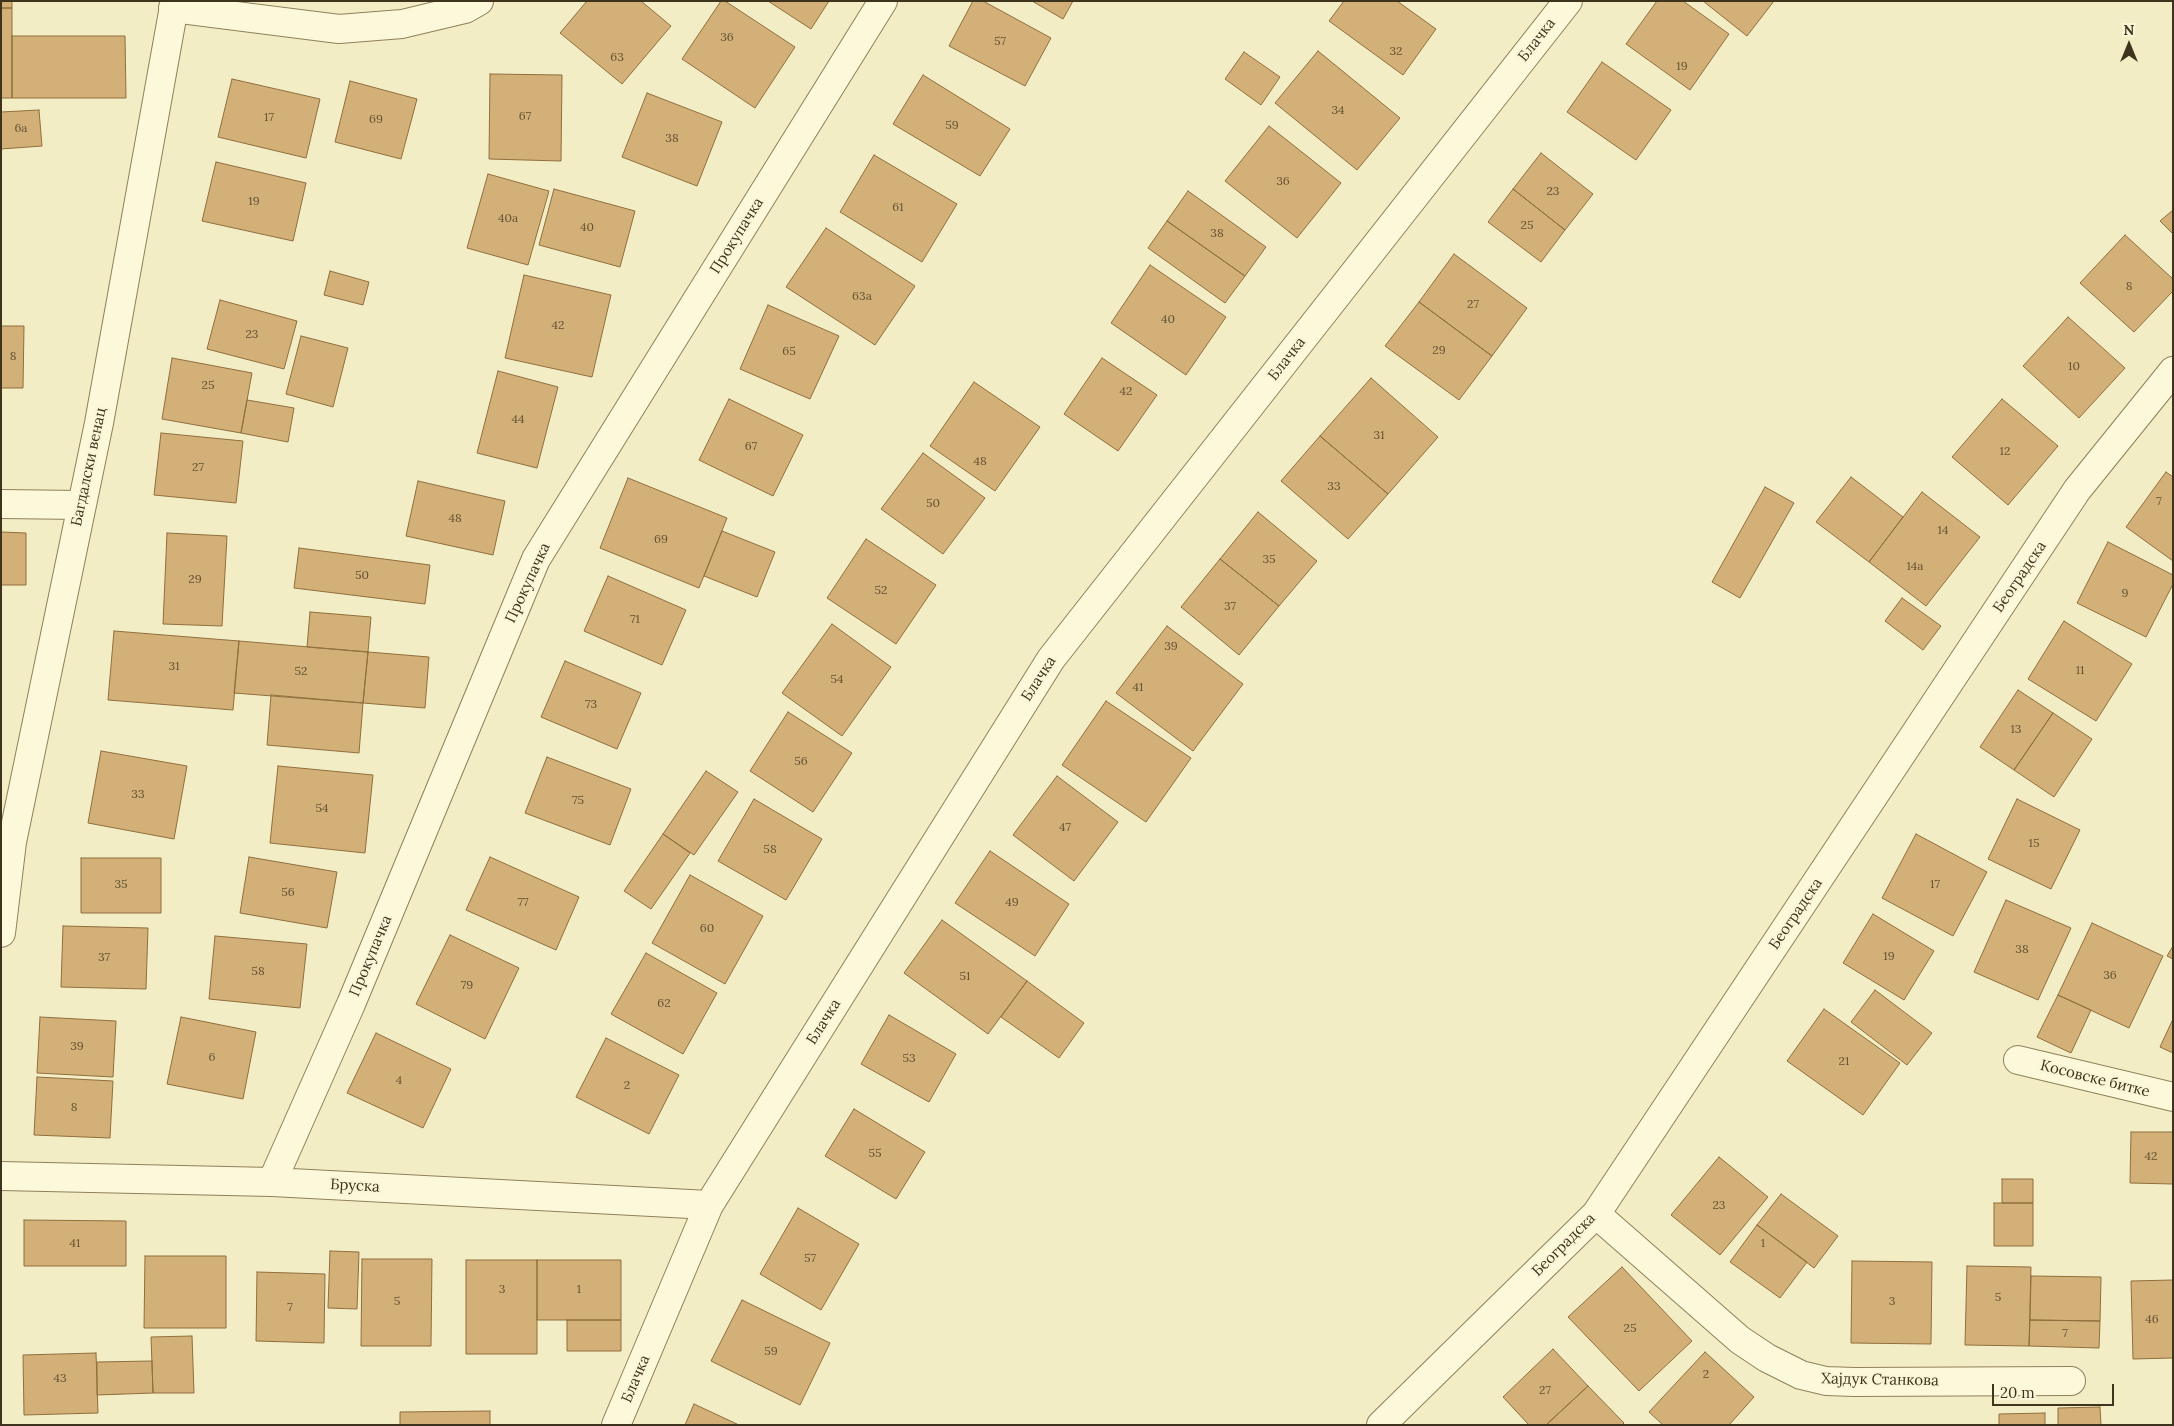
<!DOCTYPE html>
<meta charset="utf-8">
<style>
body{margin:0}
#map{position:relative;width:2174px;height:1426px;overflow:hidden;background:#f2edc5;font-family:Lora,serif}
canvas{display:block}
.frame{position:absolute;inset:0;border:2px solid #3e341e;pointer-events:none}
.north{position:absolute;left:2104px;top:20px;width:50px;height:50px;-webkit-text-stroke:4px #f9f5d6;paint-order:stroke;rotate:0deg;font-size:14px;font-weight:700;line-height:20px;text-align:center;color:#3e341e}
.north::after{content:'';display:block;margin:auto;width:18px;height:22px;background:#3e341e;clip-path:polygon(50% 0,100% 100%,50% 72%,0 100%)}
.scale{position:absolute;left:1992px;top:1384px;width:122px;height:22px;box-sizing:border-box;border:2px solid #3e341e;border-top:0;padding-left:6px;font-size:15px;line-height:18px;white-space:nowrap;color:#3e341e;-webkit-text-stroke:4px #f9f5d6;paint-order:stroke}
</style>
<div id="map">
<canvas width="2174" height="1426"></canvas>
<div class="frame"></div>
<div class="north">N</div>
<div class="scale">20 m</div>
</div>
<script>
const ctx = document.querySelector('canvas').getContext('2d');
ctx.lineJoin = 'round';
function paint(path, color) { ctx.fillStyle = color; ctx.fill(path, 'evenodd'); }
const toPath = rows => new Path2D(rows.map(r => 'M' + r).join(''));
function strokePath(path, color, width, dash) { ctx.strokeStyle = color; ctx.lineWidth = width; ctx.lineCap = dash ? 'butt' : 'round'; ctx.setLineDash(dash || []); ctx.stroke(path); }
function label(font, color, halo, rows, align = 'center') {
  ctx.font = font + ' Lora,serif'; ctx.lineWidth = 4; ctx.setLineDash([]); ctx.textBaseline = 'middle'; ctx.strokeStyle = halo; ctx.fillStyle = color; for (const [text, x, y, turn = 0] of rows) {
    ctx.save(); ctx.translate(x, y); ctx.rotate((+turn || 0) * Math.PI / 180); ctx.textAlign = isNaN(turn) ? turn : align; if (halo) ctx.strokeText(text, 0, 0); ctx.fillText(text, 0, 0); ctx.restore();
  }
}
const building = toPath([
 [1,1,12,1,12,8,1,8,1,1],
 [587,1,641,1,671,26,622,84,560,33,587,1],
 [721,1,725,1,795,47,755,108,682,59,721,1],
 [768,1,829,1,811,29,768,1],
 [973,1,983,1,1051,38,1025,86,949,46,973,1],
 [1032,1,1073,1,1063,19,1032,1],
 [1344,1,1397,1,1436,29,1403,75,1329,21,1344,1],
 [1657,1,1683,1,1729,34,1690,90,1626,44,1657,1],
 [1703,1,1774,1,1747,36,1703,1],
 [1,8,12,8,12,98,1,98,1,8],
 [12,36,125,36,126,98,12,98,12,36],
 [1318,51,1400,118,1357,170,1275,103,1318,51],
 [1244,52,1280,77,1261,105,1225,79,1244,52],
 [1602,62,1671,110,1636,160,1567,112,1602,62],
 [490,74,562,75,561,161,489,159,490,74],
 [923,75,1010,129,980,176,893,124,923,75],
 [232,79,320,99,306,158,218,137,232,79],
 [350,81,417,99,401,159,335,142,350,81],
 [647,93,722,122,697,186,622,157,647,93],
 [39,110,42,146,1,149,1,112,39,110],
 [1269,126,1341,183,1297,238,1225,181,1269,126],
 [1541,153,1593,194,1565,230,1513,189,1541,153],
 [874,155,957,204,922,262,840,212,874,155],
 [216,162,306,183,293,241,202,221,216,162],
 [488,174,549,191,528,265,467,248,488,174],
 [554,189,635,211,620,267,539,245,554,189],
 [1513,189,1565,230,1541,262,1488,222,1513,189],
 [1188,191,1266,247,1245,276,1167,221,1188,191],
 [2173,210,2173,234,2160,221,2173,210],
 [1167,221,1245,276,1225,303,1148,248,1167,221],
 [826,228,915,286,875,345,786,287,826,228],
 [2125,235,2173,279,2173,291,2134,332,2080,283,2125,235],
 [1454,254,1527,308,1492,356,1419,302,1454,254],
 [1150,265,1226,317,1186,375,1111,323,1150,265],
 [330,271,369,282,363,305,324,295,330,271],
 [524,275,611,295,592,377,505,358,524,275],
 [220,300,297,321,284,369,207,349,220,300],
 [1419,302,1492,356,1459,400,1385,346,1419,302],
 [768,305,839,336,810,399,740,369,768,305],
 [2068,317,2125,368,2079,418,2023,366,2068,317],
 [1,326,24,326,23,388,1,388,1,326],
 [301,336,348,348,333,407,286,394,301,336],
 [172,358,252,373,241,433,162,419,172,358],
 [1102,358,1157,395,1118,451,1064,414,1102,358],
 [498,371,558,387,537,468,477,453,498,371],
 [1371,378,1438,437,1388,494,1320,436,1371,378],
 [974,382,1040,427,995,491,930,446,974,382],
 [729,399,803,435,773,496,699,460,729,399],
 [2002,399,2058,446,2008,505,1952,457,2002,399],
 [247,400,294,408,288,442,241,433,247,400],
 [161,433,243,441,236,503,154,495,161,433],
 [1320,436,1388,494,1348,539,1281,481,1320,436],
 [923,453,985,498,943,554,881,509,923,453],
 [2166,472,2173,477,2173,561,2126,527,2166,472],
 [1851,477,1903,517,1869,562,1816,522,1851,477],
 [628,478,727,518,699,588,600,548,628,478],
 [418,481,505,501,493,555,406,536,418,481],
 [1765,487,1794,503,1740,598,1712,582,1765,487],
 [1922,492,1980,537,1926,606,1869,562,1922,492],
 [1258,512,1317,561,1279,606,1220,559,1258,512],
 [722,531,775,552,757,597,704,576,722,531],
 [1,532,26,533,26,585,1,585,1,532],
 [167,533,227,536,222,626,163,624,167,533],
 [866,539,936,585,896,644,827,598,866,539],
 [2108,542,2173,575,2173,584,2146,637,2077,603,2108,542],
 [299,548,430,565,425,604,294,588,299,548],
 [1220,559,1279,606,1239,655,1181,607,1220,559],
 [608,576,686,610,662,665,584,631,608,576],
 [1902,598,1941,626,1923,650,1885,621,1902,598],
 [310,612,371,617,368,652,307,647,310,612],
 [2064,621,2132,664,2096,721,2028,679,2064,621],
 [832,624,891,667,842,736,782,693,832,624],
 [1167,626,1243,684,1193,751,1116,693,1167,626],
 [114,631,239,641,233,710,108,700,114,631],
 [239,641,368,652,363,703,234,693,239,641],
 [368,652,429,657,425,708,363,703,368,652],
 [565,661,641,693,617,749,541,717,565,661],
 [2018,690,2053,713,2014,770,1980,747,2018,690],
 [271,695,363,703,359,753,267,745,271,695],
 [1106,701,1191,758,1146,822,1062,765,1106,701],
 [788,712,852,753,813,812,750,771,788,712],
 [2053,713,2092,739,2054,797,2014,770,2053,713],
 [101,751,187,766,174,839,88,823,101,751],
 [547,757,631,789,610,845,525,813,547,757],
 [278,766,373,775,365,853,270,843,278,766],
 [706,771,738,792,694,855,663,834,706,771],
 [1057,776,1118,822,1074,881,1013,835,1057,776],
 [754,799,822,839,786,900,718,861,754,799],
 [2017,799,2080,830,2051,889,1988,859,2017,799],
 [663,834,690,853,651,909,624,891,663,834],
 [1916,834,1987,872,1953,936,1882,898,1916,834],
 [990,851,1069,904,1035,956,955,903,990,851],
 [249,857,337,872,327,928,240,913,249,857],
 [490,857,579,897,556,950,466,910,490,857],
 [81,858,161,858,161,913,81,913,81,858],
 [690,875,763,916,725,984,652,943,690,875],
 [2006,900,2071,928,2038,1000,1974,972,2006,900],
 [1873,914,1934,951,1904,1000,1843,963,1873,914],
 [942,920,1027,981,988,1034,904,973,942,920],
 [2092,923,2163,956,2129,1028,2058,995,2092,923],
 [63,926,148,928,146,989,61,987,63,926],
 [450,935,519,968,485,1039,416,1004,450,935],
 [215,936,307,944,300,1008,209,999,215,936],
 [2173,946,2173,959,2167,956,2173,946],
 [646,953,717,993,683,1054,611,1014,646,953],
 [1027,981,1084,1023,1059,1058,1001,1017,1027,981],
 [1875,990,1932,1033,1907,1065,1851,1022,1875,990],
 [2058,995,2091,1010,2071,1053,2037,1037,2058,995],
 [1824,1009,1900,1063,1863,1115,1787,1061,1824,1009],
 [889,1015,956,1054,929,1102,861,1064,889,1015],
 [40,1017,116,1021,113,1077,37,1073,40,1017],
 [181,1017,256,1032,243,1099,167,1084,181,1017],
 [2173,1019,2173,1053,2160,1047,2173,1019],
 [376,1033,451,1069,423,1128,347,1093,376,1033],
 [606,1038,679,1075,649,1134,576,1097,606,1038],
 [37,1077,113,1081,110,1138,34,1135,37,1077],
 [854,1109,925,1152,896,1199,825,1156,854,1109],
 [2131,1132,2173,1132,2173,1184,2130,1183,2131,1132],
 [1719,1157,1768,1197,1720,1255,1671,1215,1719,1157],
 [2002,1179,2033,1179,2033,1203,2002,1203,2002,1179],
 [1781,1194,1838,1236,1814,1268,1757,1225,1781,1194],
 [1994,1203,2033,1203,2033,1246,1994,1246,1994,1203],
 [798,1208,859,1244,821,1310,760,1274,798,1208],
 [24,1220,126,1221,126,1266,24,1266,24,1220],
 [1757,1225,1807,1262,1780,1298,1730,1262,1757,1225],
 [330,1251,359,1252,357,1309,328,1308,330,1251],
 [145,1256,226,1256,226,1328,144,1328,145,1256],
 [362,1259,432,1259,431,1346,361,1346,362,1259],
 [466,1260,537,1260,537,1354,466,1354,466,1260],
 [537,1260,621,1260,621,1320,537,1320,537,1260],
 [1852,1261,1932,1262,1931,1344,1851,1343,1852,1261],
 [1967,1266,2031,1267,2029,1346,1965,1345,1967,1266],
 [1622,1267,1692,1341,1639,1391,1568,1317,1622,1267],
 [257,1272,325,1274,324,1343,256,1341,257,1272],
 [2031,1276,2101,1277,2100,1321,2030,1320,2031,1276],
 [2173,1280,2173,1358,2133,1359,2131,1281,2173,1280],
 [742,1300,830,1343,800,1405,711,1361,742,1300],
 [567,1320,621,1320,621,1351,567,1351,567,1320],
 [2030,1320,2100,1321,2099,1348,2029,1346,2030,1320],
 [192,1336,194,1393,153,1393,151,1337,192,1336],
 [1553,1349,1588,1386,1546,1425,1529,1425,1503,1397,1553,1349],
 [1705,1352,1754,1397,1729,1425,1663,1425,1649,1412,1705,1352],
 [96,1353,98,1413,24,1415,23,1355,96,1353],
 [152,1361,153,1393,97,1395,97,1362,152,1361],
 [1588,1386,1624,1423,1622,1425,1546,1425,1588,1386],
 [694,1404,739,1425,685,1425,694,1404],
 [2100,1407,2101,1425,2058,1425,2058,1408,2100,1407],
 [490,1411,490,1425,400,1425,400,1412,490,1411],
 [2045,1413,2045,1425,1999,1425,1999,1414,2045,1413]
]);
paint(building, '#d3b078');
strokePath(building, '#906e3d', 1);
const minor = toPath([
 [173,8,339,29,402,24,465,9,479,1],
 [1,504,81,505],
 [2018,1060,2173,1097],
 [1,1176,272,1182,709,1205],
 [272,1182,351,1004,536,559,883,1],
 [1596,1214,1740,1340,1767,1358,1801,1375,1826,1381,1854,1382,2071,1381],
 [616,1425,709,1205,1051,659,1568,1],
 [1381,1425,1596,1214,2077,490,2173,371]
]);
const tertiary = toPath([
 [1,933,12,842,99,423,175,1]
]);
strokePath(minor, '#8f8059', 30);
strokePath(tertiary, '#8f8059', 30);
strokePath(minor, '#fcf8da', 28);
strokePath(tertiary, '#fcf8da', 28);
label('12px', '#635334', null, [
 ["36",727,38],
 ["57",1000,42],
 ["32",1396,52],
 ["63",617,58],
 ["19",1682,67],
 ["34",1338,111],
 ["67",525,117],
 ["17",269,118],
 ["69",376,120],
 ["59",952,126],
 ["6a",21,129],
 ["38",672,139],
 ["36",1283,182],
 ["23",1553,192],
 ["19",254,202],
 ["61",898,208],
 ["40a",508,219],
 ["25",1527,226],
 ["40",587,228],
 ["38",1217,234],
 ["8",2129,287],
 ["63a",862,297],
 ["27",1473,305],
 ["40",1168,320],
 ["42",558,326],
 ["23",252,335],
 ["29",1439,351],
 ["65",789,352],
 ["8",13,357],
 ["10",2074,367],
 ["25",208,386],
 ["42",1126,392],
 ["44",518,420],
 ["31",1379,436],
 ["67",751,447],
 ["12",2005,452],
 ["48",980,462],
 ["27",198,468],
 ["33",1334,487],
 ["7",2159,502],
 ["50",933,504],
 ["48",455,519],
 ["14",1943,531],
 ["69",661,540],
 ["35",1269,560],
 ["14a",1915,567],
 ["50",362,576],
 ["29",195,580],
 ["52",881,591],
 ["9",2125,594],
 ["37",1230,607],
 ["71",635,620],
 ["39",1171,647],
 ["31",174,667],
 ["11",2080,671],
 ["52",301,672],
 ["54",837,680],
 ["41",1138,688],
 ["73",591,705],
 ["13",2016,730],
 ["56",801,762],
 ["33",138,795],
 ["75",578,801],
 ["54",322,809],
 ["47",1065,828],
 ["15",2034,844],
 ["58",770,850],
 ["35",121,885],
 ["17",1935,885],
 ["56",288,893],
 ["77",523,903],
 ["49",1012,903],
 ["60",707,929],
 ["38",2022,950],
 ["19",1889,957],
 ["37",104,958],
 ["58",258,972],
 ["36",2110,976],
 ["51",965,977],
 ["79",467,986],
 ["62",664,1004],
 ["39",77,1047],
 ["6",212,1058],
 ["53",909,1059],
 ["21",1844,1062],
 ["4",399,1081],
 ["2",627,1086],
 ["8",74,1108],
 ["55",875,1154],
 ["42",2151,1157],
 ["23",1719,1206],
 ["41",75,1244],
 ["1",1763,1244],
 ["57",810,1259],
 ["3",502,1290],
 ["1",579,1290],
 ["5",1998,1298],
 ["5",397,1302],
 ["3",1892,1302],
 ["7",290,1308],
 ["46",2152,1320],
 ["25",1630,1329],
 ["7",2065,1334],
 ["59",771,1352],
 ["2",1706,1375],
 ["43",60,1379],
 ["27",1545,1391]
]);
label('15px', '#3e341e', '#f9f5d6', [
 ["Блачка",1537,40,-52],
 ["Прокупачка",737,236,-58],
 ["Блачка",1287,359,-52],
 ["Багдалски венац",89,467,-78],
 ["Београдска",2020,577,-56],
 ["Прокупачка",528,583,-65],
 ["Блачка",1039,679,-57],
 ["Београдска",1796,914,-56],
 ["Прокупачка",371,956,-67],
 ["Блачка",824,1022,-58],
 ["Косовске битке",2095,1079,14],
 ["Бруска",355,1186,3],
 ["Београдска",1564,1245,-45],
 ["Блачка",636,1379,-67],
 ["Хајдук Станкова",1880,1380,1]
]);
</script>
